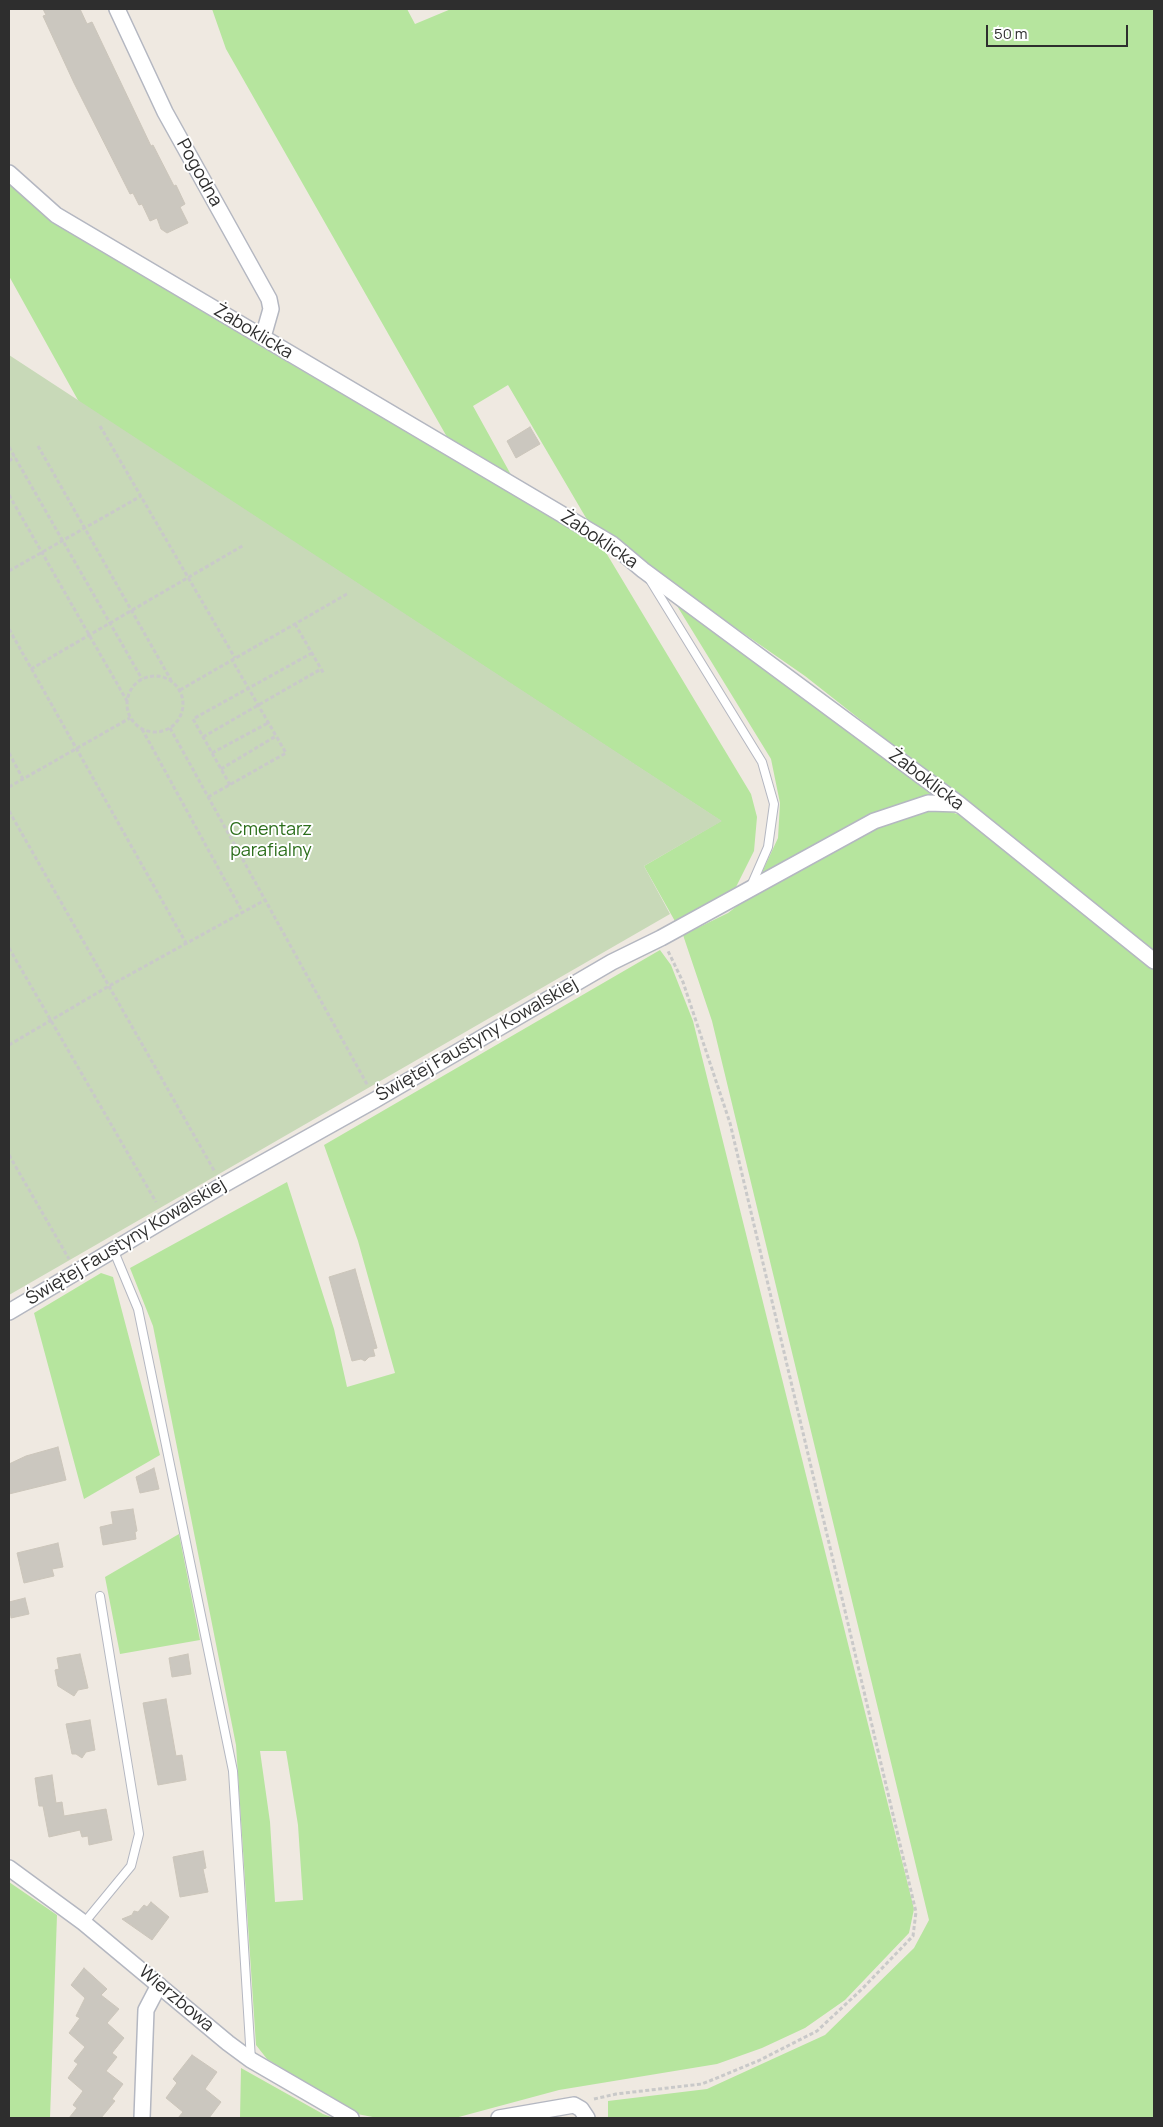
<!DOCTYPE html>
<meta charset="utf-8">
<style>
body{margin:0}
#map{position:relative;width:1163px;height:2127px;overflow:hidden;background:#efe9e1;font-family:Manrope,sans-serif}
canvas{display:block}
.frame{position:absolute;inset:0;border:10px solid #2e2e2e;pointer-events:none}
.scale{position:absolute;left:986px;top:25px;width:142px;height:22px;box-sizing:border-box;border:2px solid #2e2e2e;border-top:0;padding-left:6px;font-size:15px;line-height:18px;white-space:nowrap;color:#2e2e2e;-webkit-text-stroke:4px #fff;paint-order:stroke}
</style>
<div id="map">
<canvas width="1163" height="2127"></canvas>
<div class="frame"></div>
<div class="scale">50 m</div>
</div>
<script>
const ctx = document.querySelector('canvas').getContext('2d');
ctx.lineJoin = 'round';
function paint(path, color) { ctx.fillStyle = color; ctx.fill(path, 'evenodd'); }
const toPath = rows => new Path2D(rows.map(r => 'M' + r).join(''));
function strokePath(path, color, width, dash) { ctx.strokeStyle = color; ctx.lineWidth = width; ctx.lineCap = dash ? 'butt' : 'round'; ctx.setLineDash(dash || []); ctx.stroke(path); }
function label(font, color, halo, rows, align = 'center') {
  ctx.font = font + ' Manrope,sans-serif'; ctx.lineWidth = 4; ctx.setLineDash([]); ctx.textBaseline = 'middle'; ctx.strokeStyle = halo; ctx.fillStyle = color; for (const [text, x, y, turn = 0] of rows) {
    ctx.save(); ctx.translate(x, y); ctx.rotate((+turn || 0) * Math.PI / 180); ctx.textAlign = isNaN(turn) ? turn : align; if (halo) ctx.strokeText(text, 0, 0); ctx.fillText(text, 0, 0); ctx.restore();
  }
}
paint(toPath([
 [212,9,407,9,415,24,451,9,1154,9,1154,951,805,676,655,572,589,523,508,385,473,406,515,482,451,444,226,49],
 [9,184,51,217,262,347,602,546,751,794,757,817,754,851,735,889,676,923,644,866,721,821,79,402,9,276],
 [671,596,946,800,916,801,758,881,778,838,780,803,771,759],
 [936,808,961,815,975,823,1154,968,1154,2118,608,2118,608,2101,707,2089,825,2035,914,1948,929,1920,712,1021,683,935,728,913,759,889,874,825],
 [660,950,671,965,693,1021,914,1909,909,1933,845,2000,805,2028,762,2048,717,2064,559,2090,455,2118,378,2118,357,2114,267,2059,256,2045,236,1745,153,1326,130,1268,287,1182,334,1329,347,1387,395,1373,358,1241,324,1145],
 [260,1751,286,1751,298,1825,303,1900,275,1902,270,1822],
 [101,1273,113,1277,160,1455,84,1499,34,1313],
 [179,1534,200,1640,120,1654,105,1577],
 [9,1882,57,1915,50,2118,9,2118],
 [241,2068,323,2114,334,2118,240,2118]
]), '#b6e59e');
paint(toPath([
 [9,355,722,821,644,866,670,914,9,1295]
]), '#c8d9b8');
const building = toPath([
 [43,9,80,9,87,24,92,22,151,146,153,145,174,186,176,185,185,204,180,207,188,223,167,233,161,229,157,218,150,221,142,204,139,205,133,193,130,194,74,83,43,16,46,15,43,9],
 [530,427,540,444,516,458,507,441,530,427],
 [355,1269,377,1348,373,1349,375,1356,369,1357,365,1361,361,1359,352,1361,329,1277,355,1269],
 [58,1447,66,1480,9,1494,9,1464,26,1456,58,1447],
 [154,1468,159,1489,140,1493,136,1477,154,1468],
 [133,1509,137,1531,135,1532,136,1539,103,1545,100,1527,113,1524,111,1512,133,1509],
 [58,1543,63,1567,52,1569,54,1576,24,1583,17,1553,58,1543],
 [25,1598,29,1614,11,1618,9,1602,25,1598],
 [80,1654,88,1688,78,1690,74,1696,58,1686,55,1670,59,1669,57,1658,80,1654],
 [188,1654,191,1674,172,1677,169,1658,188,1654],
 [166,1699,176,1756,182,1755,186,1780,158,1785,143,1703,166,1699],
 [90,1720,95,1750,86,1752,82,1758,76,1754,72,1754,66,1724,90,1720],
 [52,1775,56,1803,62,1802,64,1816,106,1809,112,1840,89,1845,88,1836,82,1837,80,1830,49,1837,43,1806,39,1806,35,1778,52,1775],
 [203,1851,206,1868,203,1869,208,1892,180,1897,173,1857,203,1851],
 [151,1902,169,1917,152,1940,122,1919,132,1915,134,1911,138,1912,144,1905,147,1907,151,1902],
 [84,1968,107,1989,101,1995,119,2009,107,2023,124,2038,112,2053,117,2057,106,2071,123,2084,112,2099,115,2101,101,2118,69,2118,77,2108,73,2105,83,2091,68,2078,78,2064,74,2061,85,2047,69,2033,80,2018,76,2016,85,1998,71,1985,84,1968],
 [192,2055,217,2072,205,2089,221,2102,209,2118,178,2118,183,2112,166,2098,177,2083,173,2079,192,2055]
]);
paint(building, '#cbc7bf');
strokePath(building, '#cbc5ba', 1);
const lane = toPath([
 [650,580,762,762,774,804,768,847,751,886],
 [113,1249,138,1309,233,1771,251,2060],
 [84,1923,131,1866,139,1834,100,1596]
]);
const street = toPath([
 [117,9,165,112,269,299,271,309,263,337],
 [9,173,56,215,612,544,643,570,959,804,1154,961],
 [9,1312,223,1185,375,1100,612,962,661,938,874,821,928,803,959,804],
 [9,1868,84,1923,228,2043,251,2060,351,2118],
 [142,2118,146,2010,159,1985],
 [499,2118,574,2105,581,2109,587,2118]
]);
strokePath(lane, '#b4b7c1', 10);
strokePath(street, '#b4b7c1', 18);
strokePath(toPath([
 [100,426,235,658],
 [38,446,171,680],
 [9,447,142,679],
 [9,461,15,457],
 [9,495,127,701],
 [9,571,141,496],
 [295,624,324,674],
 [9,629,186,943],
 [31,669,244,545],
 '127 704a28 28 0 1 1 56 0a28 28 0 1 1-56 0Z',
 [180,690,347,594],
 [170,728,368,1086],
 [142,729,243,913],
 [203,737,321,669],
 [9,753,23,779],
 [212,753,268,723],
 [221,769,276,736],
 [230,785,193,719,312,653],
 [9,787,130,718],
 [208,797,286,753,232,660],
 [9,811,215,1172],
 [9,948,156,1202],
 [9,1045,109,986,265,900],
 [9,1155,69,1259],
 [594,2099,616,2094,702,2084,758,2061,817,2031,862,1989,913,1936,916,1912,730,1123,683,982,668,951]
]), '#c9c9c9', 3, [4, 2.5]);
strokePath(lane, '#fff', 8);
strokePath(street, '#fff', 15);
label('18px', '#2e2e2e', '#fff', [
 ["Pogodna",199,173,61],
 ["Żaboklicka",253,332,31],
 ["Żaboklicka",599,540,34],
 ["Żaboklicka",926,780,37],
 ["Świętej Faustyny Kowalskiej",477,1040,-30],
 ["Świętej Faustyny Kowalskiej",126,1242,-31],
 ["Wierzbowa",176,1999,40]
]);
label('18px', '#2c6e1b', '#fff', [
 ["Cmentarz",271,830],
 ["parafialny",271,851]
]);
</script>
